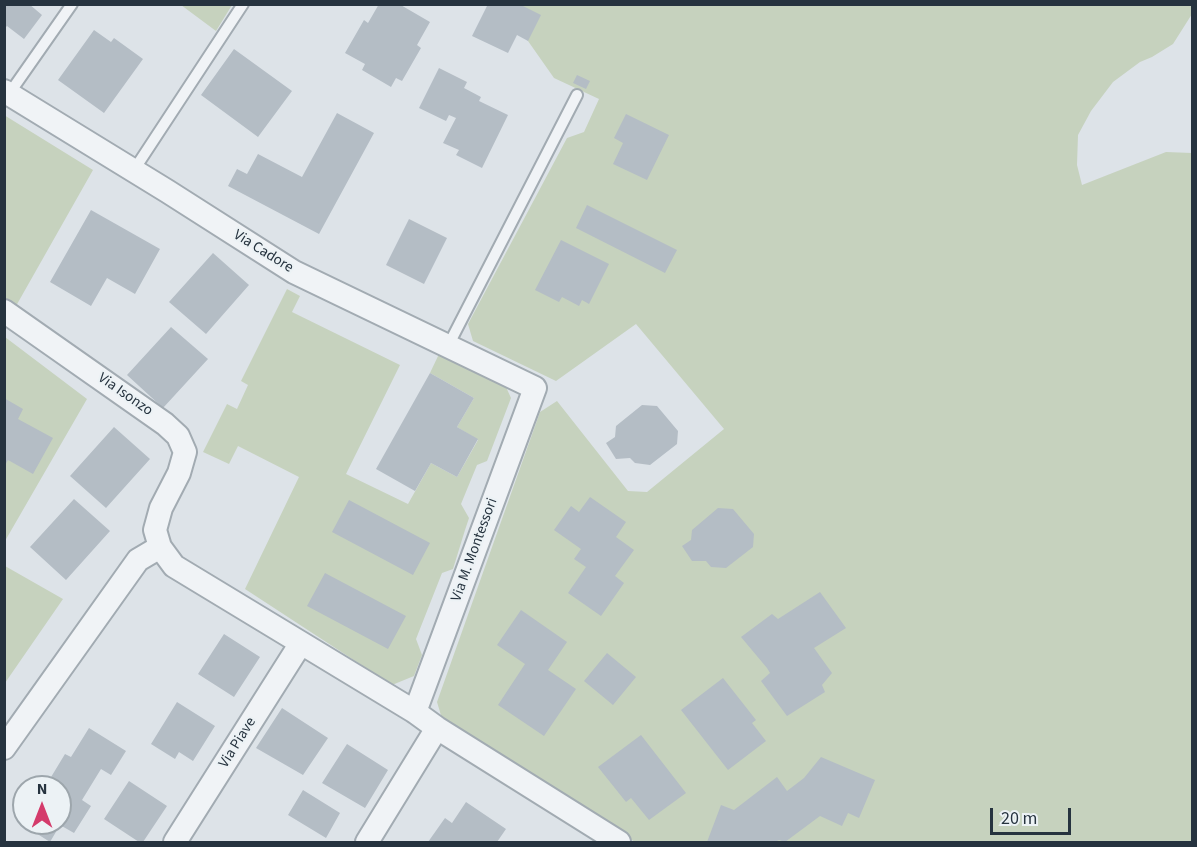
<!DOCTYPE html>
<style>
body{margin:0}
#map{position:relative;width:1197px;height:847px;overflow:hidden;background:#dde3e8;font-family:"Source Sans 3",sans-serif}
canvas{display:block}
.frame{position:absolute;inset:0;border:6px solid #26333f;pointer-events:none}
.north{position:absolute;left:12px;top:775px;width:60px;height:60px;box-sizing:border-box;background:#ecf2f5;border:2px solid #9da6ac;border-radius:50%;rotate:0deg;font-size:16px;font-weight:700;line-height:24px;text-align:center;color:#26333f}
.north::after{content:'';display:block;margin:auto;width:21px;height:27px;background:#d43b6b;clip-path:polygon(50% 0,100% 100%,50% 72%,0 100%)}
.scale{position:absolute;left:990px;top:808px;width:81px;height:27px;box-sizing:border-box;border:3px solid #26333f;border-top:0;padding-left:8px;font-size:18px;line-height:21px;white-space:nowrap;color:#26333f;-webkit-text-stroke:4px #ecf2f5;paint-order:stroke}
</style>
<div id="map">
<canvas width="1197" height="847"></canvas>
<div class="frame"></div>
<div class="north">N</div>
<div class="scale">20 m</div>
</div>
<script>
const ctx = document.querySelector('canvas').getContext('2d');
ctx.lineJoin = 'round';
function paint(path, color) { ctx.fillStyle = color; ctx.fill(path, 'evenodd'); }
const toPath = rows => new Path2D(rows.map(r => 'M' + r).join(''));
function strokePath(path, color, width, dash) { ctx.strokeStyle = color; ctx.lineWidth = width; ctx.lineCap = dash ? 'butt' : 'round'; ctx.setLineDash(dash || []); ctx.stroke(path); }
function label(font, color, halo, rows, align = 'center') {
  ctx.font = font + ' "Source Sans 3",sans-serif'; ctx.lineWidth = 4.5; ctx.setLineDash([]); ctx.textBaseline = 'middle'; ctx.strokeStyle = halo; ctx.fillStyle = color; for (const [text, x, y, turn = 0] of rows) {
    ctx.save(); ctx.translate(x, y); ctx.rotate((+turn || 0) * Math.PI / 180); ctx.textAlign = isNaN(turn) ? turn : align; if (halo) ctx.strokeText(text, 0, 0); ctx.fillText(text, 0, 0); ctx.restore();
  }
}
paint(toPath([
 [181,5,232,5,216,31],
 [519,5,1192,5,1192,14,1173,44,1152,57,1140,62,1113,82,1091,111,1078,135,1077,165,1082,185,1166,152,1192,153,1192,842,635,842,443,722,437,702,540,412,557,401,628,491,647,492,724,429,636,324,556,381,473,341,468,324,567,138,584,132,599,99,554,78,528,41],
 [4,115,93,170,16,306,5,300],
 [287,289,300,296,292,312,400,365,346,474,408,504,431,463,457,477,478,440,457,427,474,398,430,373,439,354,506,387,511,398,487,461,477,465,461,504,469,518,465,530,453,569,442,573,416,639,422,655,414,676,392,685,245,589,299,477,238,446,229,464,203,452,227,404,237,409,248,385,241,381],
 [5,337,87,399,5,541],
 [5,566,63,599,5,683]
]), '#c6d2be');
paint(toPath([
 [4,4,29,4,42,15,24,39,7,26,4,29],
 [379,4,399,4,430,22,417,45,421,48,402,81,396,78,391,87,362,70,365,64,345,53,364,20,368,23],
 [488,4,519,4,541,15,528,41,517,35,508,53,472,36],
 [94,30,111,42,114,38,143,59,104,113,58,80],
 [234,49,292,91,258,137,201,95],
 [439,68,467,82,464,88,481,97,479,101,508,115,482,168,456,155,459,150,443,143,456,118,449,115,446,121,419,108],
 [577,75,590,81,586,89,573,83],
 [337,113,374,133,319,234,228,186,237,169,247,174,258,154,302,177],
 [626,114,669,135,647,180,613,164,623,143,614,138],
 [587,205,677,250,665,273,576,228],
 [91,210,160,249,135,294,107,278,91,306,50,282],
 [409,219,447,238,424,284,386,265],
 [561,240,609,264,589,304,582,300,579,306,562,297,559,302,535,290],
 [213,253,249,285,206,334,169,302],
 [171,327,208,359,163,408,127,375],
 [430,373,474,398,457,427,478,439,457,477,431,463,415,491,376,469],
 [4,398,23,409,18,419,53,438,33,474,8,460,4,467],
 [642,405,657,406,678,431,677,444,650,465,635,463,630,458,616,459,606,443,615,437,616,426],
 [114,427,150,459,106,508,70,476],
 [590,497,626,522,616,537,634,550,615,576,624,583,601,616,568,593,586,567,574,559,581,549,554,530,571,506,579,512],
 [74,499,110,531,66,580,30,547],
 [349,500,430,543,413,575,332,532],
 [718,508,733,509,754,534,753,547,726,568,711,567,706,561,692,561,682,546,691,540,692,530],
 [325,573,406,616,388,649,307,606],
 [820,592,846,628,814,648,832,673,822,685,825,692,787,716,761,681,770,673,767,668,741,637,772,614,778,619],
 [521,610,567,642,548,670,576,689,544,736,498,705,525,664,497,645],
 [224,634,260,657,234,697,198,674],
 [607,653,636,677,613,705,584,681],
 [723,678,756,720,752,723,766,741,728,770,681,710],
 [177,702,215,726,193,761,179,752,175,759,151,744],
 [282,708,328,738,303,775,256,748],
 [89,728,126,751,111,775,101,769,82,800,91,806,74,833,60,825,50,842,28,828,31,823,60,823,60,787,45,787,65,754,71,757],
 [641,735,686,793,649,820,631,798,626,802,598,767],
 [347,744,388,770,365,808,322,783],
 [821,757,875,780,859,818,848,813,842,826,820,816,785,842,779,840,775,842,707,842,721,805,734,810,777,777,787,791,804,778],
 [129,781,167,806,143,842,139,842,104,819],
 [303,790,340,813,326,838,288,815],
 [466,802,506,829,497,842,428,842,445,818,452,823]
]), '#b4bdc5');
const lane = toPath([
 [9,94,72,4],
 [134,170,243,4],
 [448,346,577,95]
]);
const street = toPath([
 [4,91,167,191,294,272,535,388,415,712],
 [4,311,165,424,178,436,185,452,179,473,161,508,155,530,160,547,174,566,415,712,437,728,619,842],
 [4,748,138,560,160,547],
 [175,842,301,643],
 [367,842,437,728]
]);
strokePath(lane, '#a2abb2', 14);
strokePath(street, '#a2abb2', 26);
strokePath(lane, '#f0f3f6', 10);
strokePath(street, '#f0f3f6', 22);
label('15px', '#26333f', '#ecf2f5', [
 ["Via Cadore",263,252,32],
 ["Via Isonzo",125,395,35],
 ["Via M. Montessori",475,550,-70],
 ["Via Piave",238,743,-58]
]);
</script>
